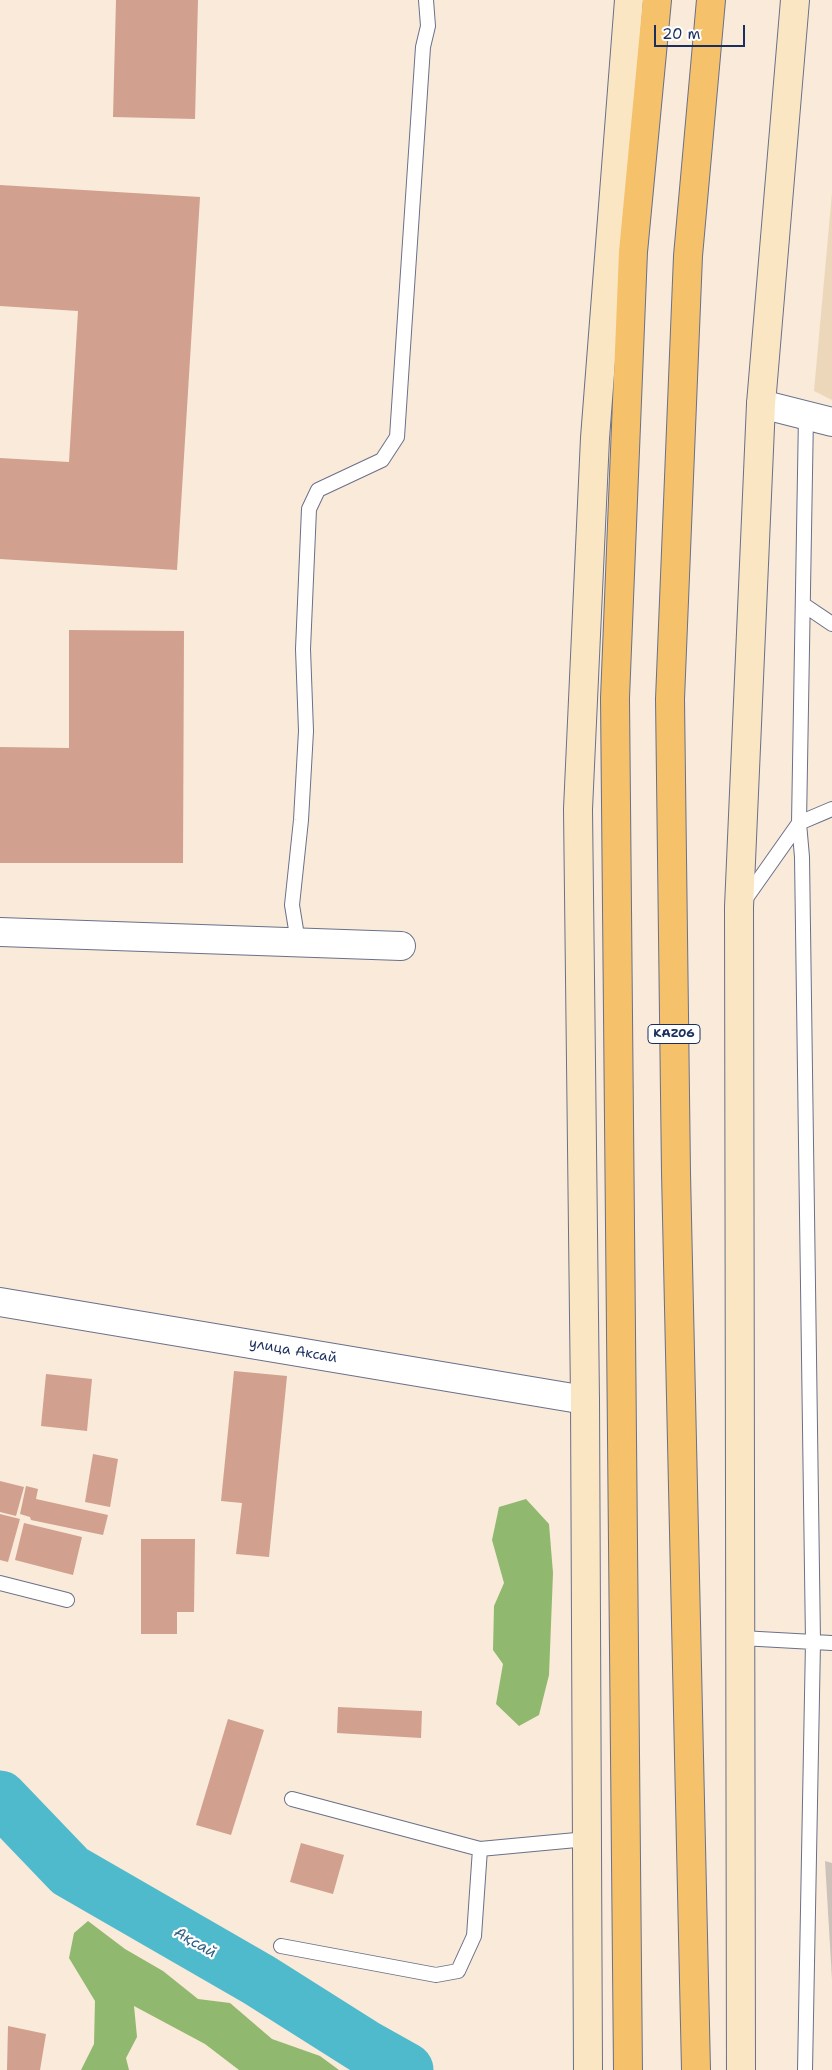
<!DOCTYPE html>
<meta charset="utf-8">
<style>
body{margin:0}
#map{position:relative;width:832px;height:2070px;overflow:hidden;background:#f9ead9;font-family:"Shantell Sans",sans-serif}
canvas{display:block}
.scale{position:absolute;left:654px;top:25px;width:91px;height:22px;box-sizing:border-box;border:2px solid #1b2f5e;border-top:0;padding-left:6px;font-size:15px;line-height:18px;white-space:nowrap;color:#1b2f5e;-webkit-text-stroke:4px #fff;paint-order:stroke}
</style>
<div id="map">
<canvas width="832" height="2070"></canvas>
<div class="scale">20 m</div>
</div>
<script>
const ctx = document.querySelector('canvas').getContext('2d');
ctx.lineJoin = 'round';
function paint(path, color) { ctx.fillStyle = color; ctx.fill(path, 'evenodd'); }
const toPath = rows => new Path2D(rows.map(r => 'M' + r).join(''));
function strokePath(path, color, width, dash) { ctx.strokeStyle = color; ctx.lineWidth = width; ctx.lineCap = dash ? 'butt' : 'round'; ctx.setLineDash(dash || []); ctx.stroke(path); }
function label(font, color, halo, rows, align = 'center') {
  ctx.font = font + ' "Shantell Sans",sans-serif'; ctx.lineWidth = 4.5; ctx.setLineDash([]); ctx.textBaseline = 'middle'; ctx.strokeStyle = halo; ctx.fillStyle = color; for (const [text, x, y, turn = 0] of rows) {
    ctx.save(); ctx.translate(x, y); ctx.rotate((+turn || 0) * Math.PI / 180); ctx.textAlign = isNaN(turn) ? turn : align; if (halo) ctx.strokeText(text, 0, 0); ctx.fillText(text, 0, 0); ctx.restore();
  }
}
paint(toPath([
 [832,193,832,400,814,391]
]), '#edd7bb');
paint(toPath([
 [825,1861,832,1863,832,1979]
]), '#ccc2b9');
paint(toPath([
 [526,1499,549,1524,553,1573,549,1675,539,1715,519,1726,496,1704,503,1664,493,1650,494,1606,504,1583,492,1540,499,1507],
 [88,1921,125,1949,163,1971,198,1999,230,2003,272,2039,320,2056,339,2070,239,2070,205,2044,134,2006,137,2037,126,2058,129,2070,81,2070,94,2044,95,2001,69,1958,74,1933]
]), '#90b86e');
strokePath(toPath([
 [0,1798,70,1871,259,1980,365,2047,406,2070]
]), '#50bacd', 55);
paint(toPath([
 [116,0,198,0,195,119,113,117],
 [0,185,200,197,177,570,0,559,0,458,69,462,78,311,0,306],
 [69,630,184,631,183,863,0,863,0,747,69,748],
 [234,1371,287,1376,269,1557,236,1554,242,1503,221,1501],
 [46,1374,92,1379,87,1431,41,1426],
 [93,1454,118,1459,110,1507,85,1502],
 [0,1481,24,1487,16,1516,0,1512],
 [26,1486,38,1489,36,1499,108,1515,103,1535,31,1520,30,1517,20,1514],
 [0,1514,20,1519,8,1562,0,1560],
 [24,1523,82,1537,73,1575,15,1560],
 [141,1539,195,1539,194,1612,177,1612,177,1634,141,1634],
 [338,1707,422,1711,421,1738,337,1733],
 [228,1719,264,1730,231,1835,196,1825],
 [301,1843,344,1855,333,1894,290,1882],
 [8,2026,46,2034,40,2070,7,2070]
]), '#d1a08f');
const lane = toPath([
 [804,605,832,624],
 [744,901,799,823,806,415],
 [298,942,292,905,301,820,306,731,303,649,309,509,318,490,382,460,397,437,423,47,428,26,426,0],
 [0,1583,67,1600],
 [741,1638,832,1643],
 [292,1799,480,1849,587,1839],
 [281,1946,436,1975,458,1971,474,1936,480,1849],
 [805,2070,813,1642,802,857,799,823,832,809]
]);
const street = toPath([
 [761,404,832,422],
 [0,932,401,946],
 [0,1302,585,1400]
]);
const secondary = toPath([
 [588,2070,585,1400,578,809,595,438,629,0],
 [741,2070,739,907,761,404,795,0]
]);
const highway = toPath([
 [628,2070,615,698,633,252,657,0],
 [696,2070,676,1173,670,699,688,256,711,0]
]);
strokePath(lane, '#697089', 16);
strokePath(street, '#697089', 30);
strokePath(secondary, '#697089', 30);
strokePath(highway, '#697089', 30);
strokePath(lane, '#fff', 14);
strokePath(street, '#fff', 28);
strokePath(secondary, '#fbe6c4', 28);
strokePath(highway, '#f5c16b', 28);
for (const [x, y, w] of [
 [674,1034,52]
]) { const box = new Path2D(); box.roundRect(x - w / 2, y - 9.5, w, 19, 4); ctx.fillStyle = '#fff'; ctx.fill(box); strokePath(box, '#1b2f5e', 1); }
label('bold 12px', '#1b2f5e', null, [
 ["KАZ06",674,1034]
]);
label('14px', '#1b2f5e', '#fff', [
 ["улица Аксай",293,1351,10]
]);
label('italic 15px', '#2e6085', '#fff', [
 ["Ақсай",195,1943,30]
]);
</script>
